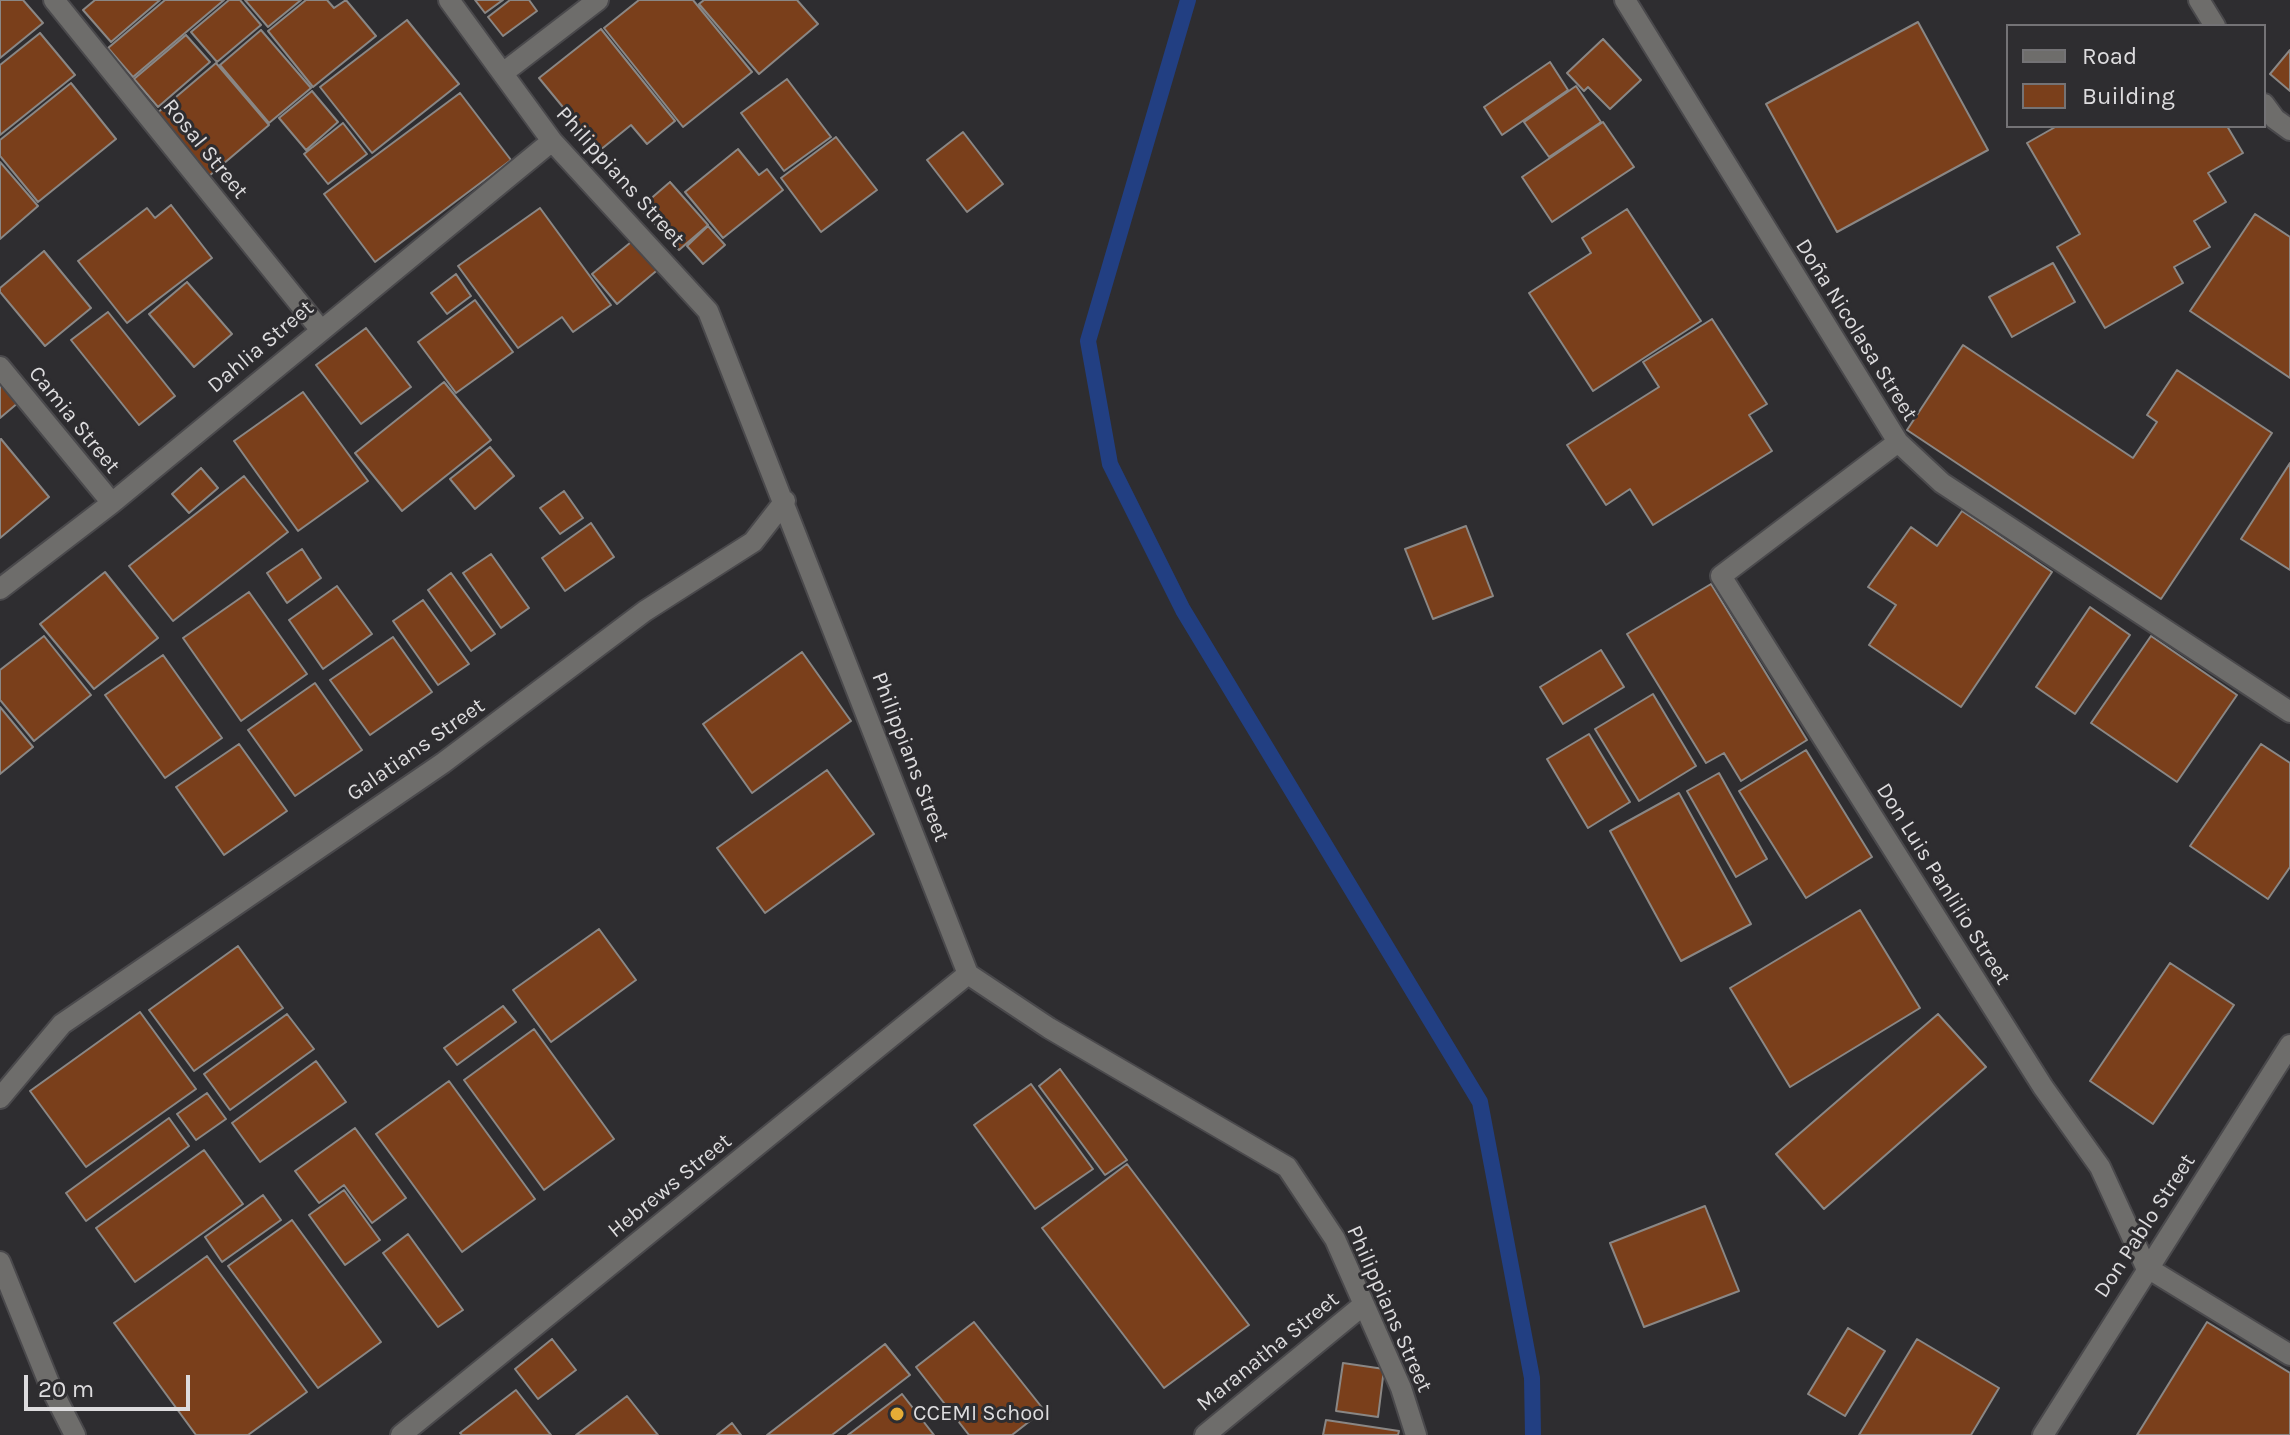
<!DOCTYPE html>
<meta charset="utf-8">
<style>
body{margin:0}
#map{position:relative;width:2290px;height:1435px;overflow:hidden;background:#2e2d30;font-family:Karla,sans-serif}
canvas{display:block}
.legend{position:absolute;left:2006px;top:24px;width:260px;height:104px;box-sizing:border-box;background:#2e2d30;border:2px solid #747376;margin:0;padding:10px 14px;list-style:none;font-size:24px;color:#dddcde}
.legend li{display:flex;align-items:center;gap:16px;height:40px}
.legend b{width:40px;border:2px solid #747376}
.scale{position:absolute;left:24px;top:1375px;width:166px;height:36px;box-sizing:border-box;border:4px solid #dddcde;border-top:0;padding-left:10px;font-size:24px;line-height:28px;white-space:nowrap;color:#dddcde;-webkit-text-stroke:6px #2e2d30;paint-order:stroke}
</style>
<div id="map">
<canvas width="2290" height="1435"></canvas>
<ul class="legend">
<li><b style="height:10px;background:#6e6d6b"></b>Road</li>
<li><b style="height:22px;background:#7a3f1b"></b>Building</li>
</ul>
<div class="scale">20 m</div>
</div>
<script>
const ctx = document.querySelector('canvas').getContext('2d');
ctx.lineJoin = 'round';
const toPath = rows => new Path2D(rows.map(r => 'M' + r).join(''));
function strokePath(path, color, width, dash) { ctx.strokeStyle = color; ctx.lineWidth = width; ctx.lineCap = dash ? 'butt' : 'round'; ctx.setLineDash(dash || []); ctx.stroke(path); }
function paint(path, color) { ctx.fillStyle = color; ctx.fill(path, 'evenodd'); }
function label(font, color, halo, rows, align = 'center') {
  ctx.font = font + ' Karla,sans-serif'; ctx.lineWidth = 6; ctx.setLineDash([]); ctx.textBaseline = 'middle'; ctx.strokeStyle = halo; ctx.fillStyle = color; for (const [text, x, y, turn = 0] of rows) {
    ctx.save(); ctx.translate(x, y); ctx.rotate((+turn || 0) * Math.PI / 180); ctx.textAlign = isNaN(turn) ? turn : align; if (halo) ctx.strokeText(text, 0, 0); ctx.fillText(text, 0, 0); ctx.restore();
  }
}
strokePath(toPath([
 [1188,0,1088,341,1110,464,1183,610,1480,1102,1532,1378,1533,1435]
]), '#223f82', 16);
const building = toPath([
 [0,0,23,0,43,23,0,58,0,0],
 [95,0,160,0,111,42,83,10,95,0],
 [165,0,224,0,133,77,108,48,165,0],
 [229,0,240,0,261,25,217,62,191,32,229,0],
 [245,0,301,0,268,27,245,0],
 [306,0,327,0,334,8,346,0,376,36,313,87,268,31,306,0],
 [475,0,503,0,485,13,475,0],
 [510,0,529,0,537,11,503,36,488,17,510,0],
 [639,0,693,0,752,72,683,127,604,28,639,0],
 [704,0,797,0,818,24,759,74,699,4,704,0],
 [407,20,459,84,372,153,320,87,407,20],
 [1918,22,1988,150,1837,232,1766,104,1918,22],
 [601,29,675,121,647,144,631,125,599,151,539,78,601,29],
 [261,30,311,88,269,123,220,65,261,30],
 [40,33,75,75,0,135,0,65,40,33],
 [186,35,210,62,158,107,134,79,186,35],
 [1603,39,1641,80,1610,109,1588,87,1584,91,1567,73,1603,39],
 [2290,50,2290,91,2270,74,2290,50],
 [1550,62,1568,90,1502,135,1484,107,1550,62],
 [216,63,269,125,209,176,156,114,216,63],
 [787,79,831,137,784,171,741,113,787,79],
 [71,83,116,139,38,202,0,156,0,140,71,83],
 [1576,86,1601,122,1549,157,1524,122,1576,86],
 [312,91,338,122,306,150,279,118,312,91],
 [460,93,511,160,375,262,324,194,460,93],
 [1603,122,1634,167,1552,222,1522,177,1603,122],
 [343,123,367,154,328,184,304,154,343,123],
 [2057,126,2227,126,2243,153,2208,173,2226,202,2194,221,2210,247,2174,267,2183,283,2105,328,2057,247,2080,234,2027,143,2057,126],
 [963,132,1003,184,967,212,927,160,963,132],
 [836,137,877,190,821,232,781,178,836,137],
 [738,149,759,175,767,169,783,190,723,238,685,192,738,149],
 [0,162,38,206,0,239,0,162],
 [670,182,708,225,679,250,640,208,670,182],
 [171,205,212,258,127,323,78,261,147,208,155,218,171,205],
 [540,208,611,305,573,332,562,317,518,348,458,266,540,208],
 [1627,209,1701,321,1593,391,1529,293,1591,253,1582,238,1627,209],
 [2255,214,2290,237,2290,378,2190,311,2255,214],
 [708,226,725,245,703,264,687,246,708,226],
 [636,238,661,267,617,304,592,274,636,238],
 [44,251,91,308,45,346,0,292,0,288,44,251],
 [2053,263,2075,302,2012,337,1989,297,2053,263],
 [456,274,471,296,447,314,431,293,456,274],
 [187,282,232,334,194,367,149,314,187,282],
 [475,300,513,352,456,393,418,342,475,300],
 [108,312,175,396,139,425,71,340,108,312],
 [1712,319,1767,404,1749,415,1772,451,1653,525,1630,489,1606,505,1567,445,1659,387,1643,362,1712,319],
 [366,328,411,387,361,424,316,365,366,328],
 [1963,345,2133,458,2157,422,2147,415,2177,370,2272,433,2161,599,1907,430,1963,345],
 [0,380,19,402,0,418,0,380],
 [444,382,491,440,402,511,355,453,444,382],
 [303,392,368,481,298,531,234,441,303,392],
 [1,439,49,497,0,538,0,440,1,439],
 [490,447,514,476,475,509,450,479,490,447],
 [2290,463,2290,570,2241,539,2290,463],
 [201,468,218,488,189,513,172,494,201,468],
 [244,476,288,532,173,621,129,566,244,476],
 [564,491,583,518,560,534,540,508,564,491],
 [1962,511,2052,572,1961,707,1869,645,1896,605,1868,587,1911,527,1937,546,1962,511],
 [591,523,614,557,565,591,542,558,591,523],
 [1466,526,1493,596,1433,619,1405,549,1466,526],
 [302,549,321,578,287,603,267,573,302,549],
 [491,554,529,608,501,628,463,573,491,554],
 [105,572,158,638,94,689,40,624,105,572],
 [451,573,495,634,471,651,428,590,451,573],
 [1711,584,1807,740,1741,781,1724,753,1706,763,1627,634,1711,584],
 [337,586,372,634,323,669,289,620,337,586],
 [249,592,307,674,241,721,183,638,249,592],
 [423,600,469,664,438,685,393,621,423,600],
 [2090,607,2130,635,2075,714,2036,687,2090,607],
 [44,636,91,695,34,741,0,700,0,670,44,636],
 [2151,636,2237,695,2177,782,2091,723,2151,636],
 [393,637,432,692,370,735,330,680,393,637],
 [1601,650,1624,687,1563,724,1540,687,1601,650],
 [802,652,851,721,752,793,703,724,802,652],
 [163,655,222,738,165,778,105,695,163,655],
 [315,683,362,750,295,796,248,730,315,683],
 [1653,694,1696,766,1639,801,1595,729,1653,694],
 [0,707,33,747,0,774,0,707],
 [1589,734,1630,802,1588,828,1547,759,1589,734],
 [239,744,287,811,224,855,176,787,239,744],
 [2261,744,2290,763,2290,867,2268,899,2190,846,2261,744],
 [1806,750,1872,857,1806,898,1739,791,1806,750],
 [827,770,874,834,765,913,717,848,827,770],
 [1719,773,1767,859,1736,877,1687,791,1719,773],
 [1679,793,1751,924,1681,961,1610,831,1679,793],
 [1860,910,1920,1008,1790,1087,1730,988,1860,910],
 [599,929,636,980,551,1042,513,990,599,929],
 [238,946,283,1008,194,1071,149,1010,238,946],
 [2170,963,2234,1005,2153,1124,2090,1081,2170,963],
 [503,1006,516,1022,457,1065,444,1048,503,1006],
 [140,1012,196,1089,86,1167,30,1091,140,1012],
 [287,1014,314,1049,230,1110,204,1074,287,1014],
 [1938,1014,1986,1067,1824,1209,1776,1154,1938,1014],
 [534,1029,614,1139,544,1190,464,1080,534,1029],
 [316,1061,346,1102,260,1162,232,1123,316,1061],
 [1060,1069,1127,1160,1105,1175,1039,1086,1060,1069],
 [449,1081,535,1199,462,1252,376,1134,449,1081],
 [1031,1084,1093,1169,1035,1209,974,1125,1031,1084],
 [207,1093,226,1119,196,1140,177,1114,207,1093],
 [169,1118,189,1146,86,1221,66,1193,169,1118],
 [355,1128,406,1198,372,1223,344,1185,319,1203,295,1171,355,1128],
 [204,1150,243,1204,135,1282,96,1228,204,1150],
 [1127,1164,1249,1325,1164,1388,1042,1228,1127,1164],
 [344,1190,380,1240,345,1265,309,1215,344,1190],
 [263,1195,281,1220,222,1262,205,1237,263,1195],
 [1705,1206,1739,1291,1644,1327,1610,1243,1705,1206],
 [292,1220,381,1342,318,1388,228,1266,292,1220],
 [408,1234,463,1310,438,1327,383,1253,408,1234],
 [207,1256,307,1392,248,1435,196,1435,114,1323,207,1256],
 [974,1322,1044,1410,1012,1435,969,1435,916,1367,974,1322],
 [2207,1322,2290,1373,2290,1435,2137,1435,2207,1322],
 [1848,1328,1885,1351,1845,1416,1808,1394,1848,1328],
 [552,1339,576,1370,538,1399,515,1369,552,1339],
 [1917,1339,1999,1388,1971,1435,1859,1435,1917,1339],
 [885,1344,910,1375,832,1435,767,1435,885,1344],
 [1343,1363,1384,1369,1378,1417,1336,1411,1343,1363],
 [516,1390,551,1435,462,1435,460,1433,516,1390],
 [902,1394,934,1435,848,1435,902,1394],
 [627,1396,658,1435,576,1435,627,1396],
 [1326,1420,1399,1431,1398,1435,1323,1435,1326,1420],
 [732,1423,741,1435,717,1435,732,1423]
]);
paint(building, '#7a3f1b');
strokePath(building, '#8a8785', 2);
const minor = toPath([
 [54,0,320,329],
 [449,0,552,141,708,311,968,974,1049,1028,1287,1167,1335,1239,1401,1388,1416,1435],
 [1625,0,1898,442,1942,483,2290,712],
 [2199,0,2215,26],
 [503,73,598,0],
 [2264,104,2275,119,2290,130],
 [0,367,112,503],
 [1898,442,1721,576,2043,1087,2100,1167,2146,1267,2290,1355],
 [0,589,112,503,552,141],
 [0,1098,62,1024,443,763,645,611,753,542,785,501],
 [0,1262,51,1388,75,1435],
 [401,1435,968,974],
 [1205,1435,1362,1306],
 [2043,1435,2290,1045]
]);
strokePath(minor, '#4a494c', 24);
strokePath(minor, '#6e6d6b', 20);
for (const [x, y, r, color] of [
 [897,1414,8,"#e6ac36"]
]) { const dot = new Path2D(); dot.arc(x, y, r, 0, 2 * Math.PI); ctx.fillStyle = color; ctx.fill(dot); strokePath(dot, '#2e2d30', 3); }
label('22px', '#dddcde', '#2e2d30', [
 ["Rosal Street",205,149,51],
 ["Philippians Street",620,177,48],
 ["Doña Nicolasa Street",1856,330,58],
 ["Dahlia Street",261,347,-40],
 ["Camia Street",74,420,51],
 ["Galatians Street",416,750,-35],
 ["Philippians Street",910,757,69],
 ["Don Luis Panlilio Street",1943,884,58],
 ["Hebrews Street",670,1186,-39],
 ["Don Pablo Street",2145,1226,-57],
 ["Philippians Street",1389,1309,66],
 ["Maranatha Street",1268,1352,-39]
]);
label('22px', '#dddcde', '#2e2d30', [
 ["CCEMI School",913,1414]
], 'left');
</script>
